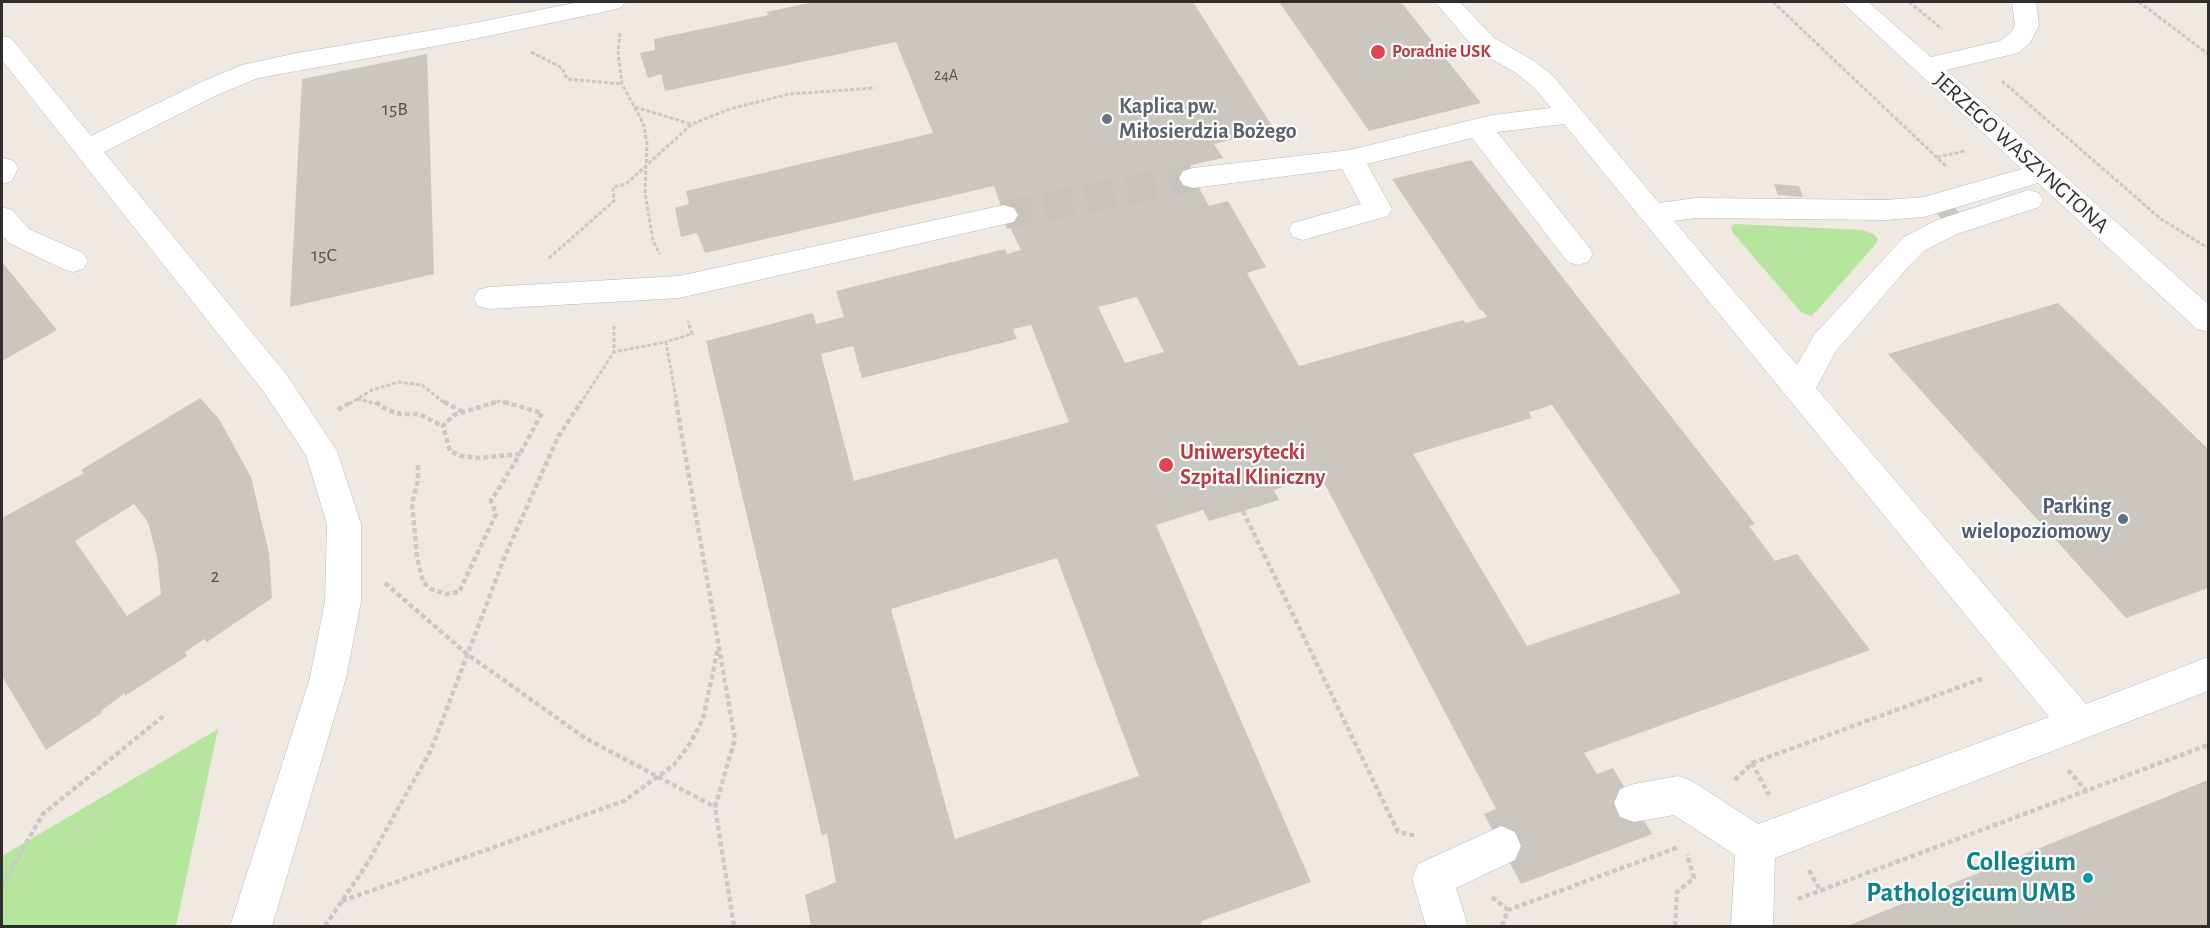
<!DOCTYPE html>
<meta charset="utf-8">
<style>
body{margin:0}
#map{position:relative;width:2210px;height:928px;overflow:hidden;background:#efe9e1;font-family:"Alegreya Sans",sans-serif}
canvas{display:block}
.frame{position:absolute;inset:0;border:3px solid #2e2e2e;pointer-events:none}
</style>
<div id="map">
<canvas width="2210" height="928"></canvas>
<div class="frame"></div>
</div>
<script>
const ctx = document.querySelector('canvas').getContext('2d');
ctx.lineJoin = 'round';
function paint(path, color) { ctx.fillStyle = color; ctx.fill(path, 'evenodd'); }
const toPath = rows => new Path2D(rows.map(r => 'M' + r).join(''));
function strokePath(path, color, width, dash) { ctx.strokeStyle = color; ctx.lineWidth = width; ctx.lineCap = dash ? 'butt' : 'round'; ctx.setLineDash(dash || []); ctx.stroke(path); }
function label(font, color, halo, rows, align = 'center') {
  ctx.font = font + ' "Alegreya Sans",sans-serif'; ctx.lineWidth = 4.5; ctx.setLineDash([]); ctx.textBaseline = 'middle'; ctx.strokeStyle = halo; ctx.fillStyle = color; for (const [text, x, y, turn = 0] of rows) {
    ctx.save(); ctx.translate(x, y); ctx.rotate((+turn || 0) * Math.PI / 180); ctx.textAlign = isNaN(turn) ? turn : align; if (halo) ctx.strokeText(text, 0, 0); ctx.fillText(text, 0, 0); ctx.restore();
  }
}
paint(toPath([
 [1735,224,1862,230,1874,234,1878,239,1875,245,1812,316,1801,312,1733,233,1731,227],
 [218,729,176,926,2,926,2,856]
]), '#b6e59e');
paint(toPath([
 [814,2,1193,2,1274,129,1214,144,1223,158,1187,166,1209,206,1228,201,1266,267,1247,273,1299,366,1463,320,1466,323,1487,317,1482,310,1480,310,1392,179,1471,160,1755,524,1749,526,1775,561,1797,554,1870,650,1584,753,1597,774,1613,768,1652,834,1521,884,1484,814,1496,809,1320,475,1274,490,1279,500,1243,511,1209,521,1203,510,1156,525,1311,882,1202,921,1200,926,811,926,805,895,836,882,831,856,827,833,822,836,706,341,813,313,816,324,844,317,836,291,1005,249,1007,254,1021,250,1004,215,994,186,705,253,697,233,681,237,675,208,689,204,686,191,933,133,896,42,665,91,661,74,648,78,640,53,655,50,654,39,769,15,766,12],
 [1137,297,1164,352,1125,363,1098,307],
 [1031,325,1069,422,854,481,821,354,853,346,862,378,1017,339,1013,329],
 [1552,405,1681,593,1527,646,1413,454,1532,418,1529,412],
 [1057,558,1139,776,955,839,891,609],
 [1279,2,1401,2,1481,103,1369,131],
 [427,54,434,274,290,307,302,79],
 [1774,184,1799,186,1803,197,1778,195],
 [1954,207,1961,214,1942,219,1935,212],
 [2,262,57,330,2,361],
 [2058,303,2208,449,2208,588,2126,618,1888,354],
 [200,398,219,419,251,477,269,553,272,598,207,642,204,639,185,652,187,656,125,696,125,693,101,711,102,713,46,750,2,676,2,518,84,473,81,470],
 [134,504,148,522,157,557,161,594,127,616,75,541],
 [2208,780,2208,926,1847,926]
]), '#cbc7bf');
strokePath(toPath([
 [1004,215,1193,178]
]), '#c8c4bd', 28, [28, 14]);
const minor = toPath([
 [579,2,625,2,622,7,613,10,469,40,258,78,217,95,104,152,286,374,337,451,361,524,361,601,346,678,272,926,230,926,310,678,325,601,327,524,306,455,264,392,2,60,2,36,11,38,91,136,199,83,242,65,297,53,469,24,579,2],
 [1435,2,1460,2,1494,38,1534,61,1553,76,1659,203,1696,198,1886,200,1924,197,2022,169,1842,2,1868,2,1931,57,2000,41,2011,33,2015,25,2012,2,2036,2,2039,25,2030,43,2018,53,1946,70,2208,304,2208,332,2197,329,2038,183,1924,217,1886,220,1696,218,1674,221,1797,365,1814,335,1904,237,1937,220,2019,193,2029,190,2039,193,2043,200,2039,207,1957,234,1924,251,1909,266,1836,351,1816,388,2086,704,2208,657,2208,691,1775,858,1773,926,1731,926,1735,855,1674,815,1634,822,1620,817,1614,803,1620,789,1634,784,1678,776,1692,781,1758,824,2049,717,1564,124,1497,132,1588,246,1593,254,1588,262,1578,265,1568,262,1472,138,1367,164,1392,209,1388,216,1303,240,1293,237,1289,230,1293,223,1361,204,1342,169,1193,188,1183,185,1179,178,1183,171,1193,168,1350,150,1492,115,1551,108,1535,88,1516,73,1476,50,1435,2],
 [4,158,14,161,18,168,12,181,2,184,2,159,4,158],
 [1004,205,1014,208,1018,215,1014,222,679,298,489,309,478,306,474,298,478,290,489,287,679,276,1004,205],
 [2,207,12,210,29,229,83,253,88,261,83,269,73,272,63,269,9,243,2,235,2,207],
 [1501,826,1515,832,1521,846,1515,860,1456,888,1468,926,1426,926,1412,878,1418,864,1501,826]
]);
strokePath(minor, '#b4b7c1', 1);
strokePath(toPath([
 [1773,2,1947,167],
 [1909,2,1942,29],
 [2139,2,2208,54],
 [620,33,618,52,622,84,643,123,647,143,645,192,653,241,660,254],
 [531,52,562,68,567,79,622,84],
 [2002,81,2161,219,2208,248],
 [635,107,691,124],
 [1937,157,1966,151],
 [549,258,614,201,613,187,626,184,692,124,730,109,789,94,875,88],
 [614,326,614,352],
 [357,399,378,404],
 [349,404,372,390,399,382,422,385,446,404],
 [491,404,500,401,509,404],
 [580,404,614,352,666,342],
 [677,404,666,342,692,334,688,321]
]), '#c9c9c9', 3, [4, 2]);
strokePath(toPath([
 [376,402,387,410,401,414,419,414,443,426],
 [444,402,463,412],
 [496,402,454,415,443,426,450,451,461,456,480,458,520,454],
 [504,402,542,413,520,454],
 [676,402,735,739,715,807,734,926],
 [338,410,351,402],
 [418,465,418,480,412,503,417,557,423,582,431,589,446,594,459,592,496,514,491,501,520,454],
 [1243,511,1398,832,1417,836],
 [385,583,467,654,585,738,715,807],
 [1752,763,1769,795],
 [2068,770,2087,792],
 [1735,780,1752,763,1984,678],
 [1809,870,1820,890],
 [2,885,43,814,166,714],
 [1492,897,1508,910],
 [1798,899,2208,745],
 [342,901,624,801,674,765,691,742,703,719,718,648],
 [325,926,367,864,431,750,505,556,558,437,581,402],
 [1502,926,1508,910,1679,847],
 [1675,926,1677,892,1694,878,1687,854]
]), '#c9c9c9', 4.5, [5, 3]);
paint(minor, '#fff');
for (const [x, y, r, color] of [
 [1378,52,8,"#e0444e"],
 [1107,119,6,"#6b7280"],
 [1166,465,8,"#e0444e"],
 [2123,519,6,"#5c6f8a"],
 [2088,878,6,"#0f9aa8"]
]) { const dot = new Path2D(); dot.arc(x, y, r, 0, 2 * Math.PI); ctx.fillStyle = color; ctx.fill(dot); strokePath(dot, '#fff', 2); }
label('16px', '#555452', null, [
 ["24A",946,75]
]);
label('bold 18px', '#be3a42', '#fff', [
 ["Poradnie USK",1392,52]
], 'left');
label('20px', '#555452', null, [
 ["15B",395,109],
 ["15C",324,255],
 ["2",215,576]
]);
label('bold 22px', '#5b616d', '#fff', [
 ["Kaplica pw.",1119,106],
 ["Miłosierdzia Bożego",1119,131]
], 'left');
label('22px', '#2e2e2e', '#fff', [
 ["JERZEGO WASZYNGTONA",2021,153,42]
]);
label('bold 22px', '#be3a42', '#fff', [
 ["Uniwersytecki",1180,452],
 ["Szpital Kliniczny",1180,477]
], 'left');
label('bold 22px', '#4e5e75', '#fff', [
 ["Parking",2111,506],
 ["wielopoziomowy",2111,531]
], 'right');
label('bold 27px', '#0d838f', '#fff', [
 ["Collegium",2076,862],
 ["Pathologicum UMB",2076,893]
], 'right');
</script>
